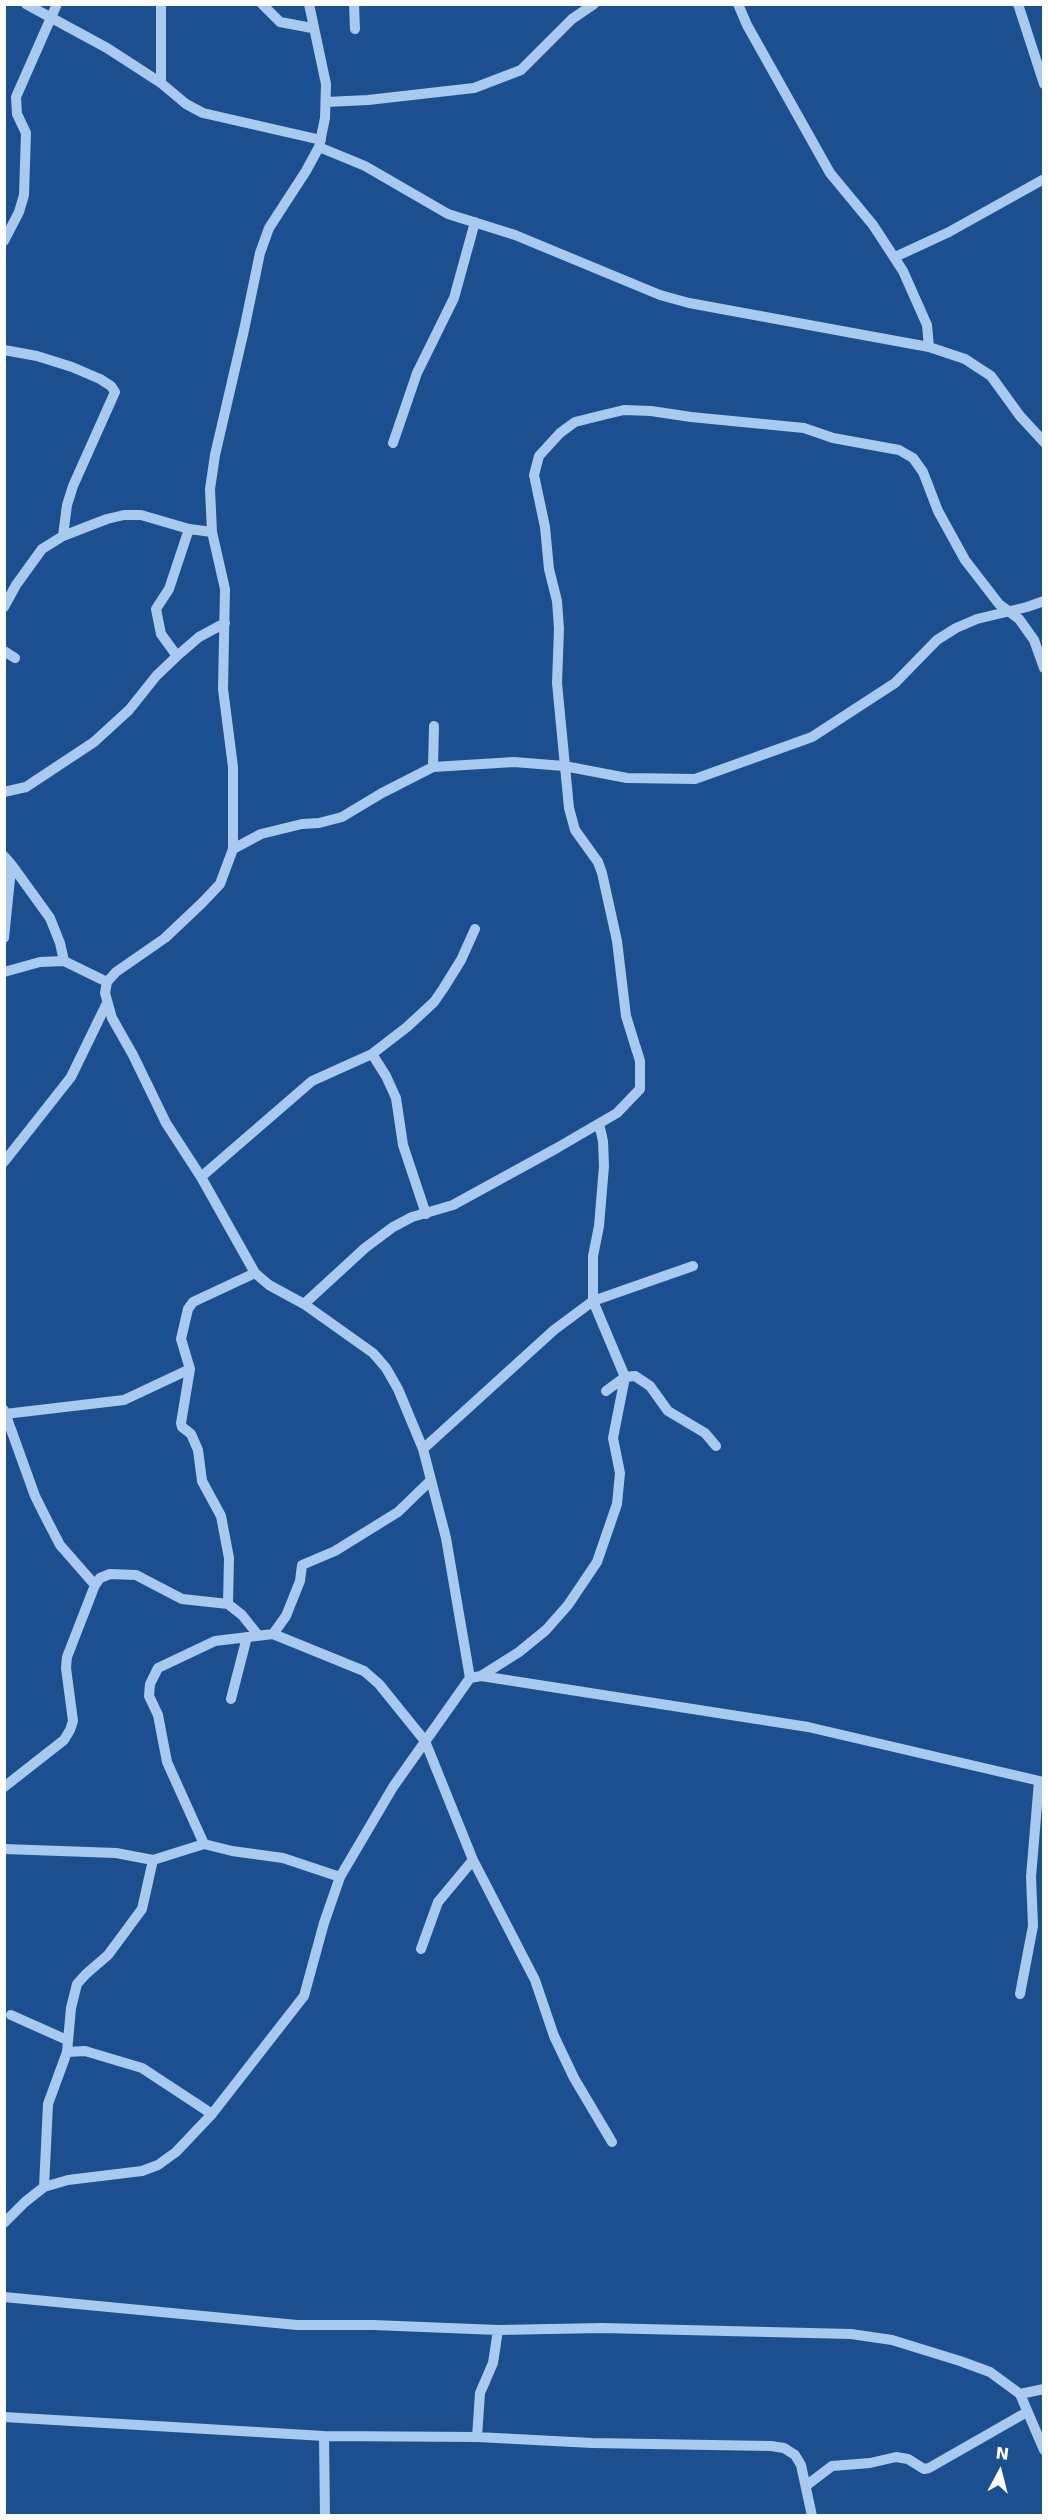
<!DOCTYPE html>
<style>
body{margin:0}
#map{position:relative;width:1048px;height:2520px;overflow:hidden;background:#1b4f8f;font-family:"DejaVu Sans",sans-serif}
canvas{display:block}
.frame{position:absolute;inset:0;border:6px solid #fff;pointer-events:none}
.north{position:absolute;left:970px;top:2442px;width:60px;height:60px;-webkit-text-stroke:4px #1b4f8f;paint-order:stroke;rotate:7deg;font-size:16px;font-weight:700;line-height:24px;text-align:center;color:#fff}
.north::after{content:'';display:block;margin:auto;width:21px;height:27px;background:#fff;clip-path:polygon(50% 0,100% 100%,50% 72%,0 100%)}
</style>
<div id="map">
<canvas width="1048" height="2520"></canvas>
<div class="frame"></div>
<div class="north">N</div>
</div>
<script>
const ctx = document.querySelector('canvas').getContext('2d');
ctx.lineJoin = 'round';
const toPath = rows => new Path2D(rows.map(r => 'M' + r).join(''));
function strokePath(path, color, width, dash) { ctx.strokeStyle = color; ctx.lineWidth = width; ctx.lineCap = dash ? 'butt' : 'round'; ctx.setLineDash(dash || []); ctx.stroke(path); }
strokePath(toPath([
 [26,4,107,48,161,83,186,104,203,113,321,140],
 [262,4,280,22,312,28],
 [309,4,326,84,325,118,319,147,306,171,269,228,260,253,244,330,215,455,210,489,212,532,225,589,223,689,233,767,233,849,220,884,202,903,165,938,116,972,107,982,105,993,112,1018,133,1055,166,1123,201,1177,255,1273,269,1285,304,1304,373,1353,386,1368,398,1389,423,1449,446,1538,470,1678],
 [354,4,355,29],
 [738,4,747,25,830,173,873,225,903,271,927,325,929,347],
 [1018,4,1044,84],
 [161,83,161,4],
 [326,102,368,100,474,88,521,70,572,19,594,4],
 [319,147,365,166,448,214,515,235,660,295,689,303,929,347,965,359,991,376,1020,416,1044,442],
 [4,241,19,212,24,195,26,133,17,114,16,97,57,4],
 [895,257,949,232,1044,179],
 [4,350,37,356,72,367,100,379,111,386,115,392,73,486,67,505,63,536],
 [393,443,417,373,454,298,475,222],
 [4,607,16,585,42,549,63,536,107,519,124,515,141,515,189,529,212,532],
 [4,651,15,658],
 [177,656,161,634,156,609,169,589,189,529],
 [433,767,434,726],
 [4,792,26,787,94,742,129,710,157,675,177,656,199,637,225,623],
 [233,849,261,834,302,824,319,823,342,817,382,793,433,767,514,762,564,766,627,778,695,779,812,737,895,683,937,640,956,628,977,619,1027,607,1044,601],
 [4,856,11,864,11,869,4,938],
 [11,864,50,918,60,943,64,961],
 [4,972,40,962,64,961,107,982],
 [372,1054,386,1076,396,1098,403,1145,426,1214],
 [4,1162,71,1077,106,1005],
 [201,1177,312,1081,372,1054,407,1027,434,1002,443,989,461,960,475,929],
 [255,1273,193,1302,188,1309,181,1339,190,1369,181,1423,182,1427,191,1434,198,1450,202,1481,221,1516,229,1558,228,1604,242,1615,258,1635],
 [304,1304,365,1248,393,1227,412,1217,453,1205,557,1148,617,1113,640,1089,640,1061,626,1016,617,941,602,873,598,862,575,830,569,808,557,683,559,629,557,601,549,569,545,527,534,475,539,456,560,433,575,422,603,415,624,410,651,411,691,417,804,428,833,438,899,450,913,458,923,472,938,511,965,560,999,604,1019,619,1034,640,1044,668],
 [606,1391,625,1377,635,1376,650,1386,668,1411,705,1433,716,1446],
 [4,1410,35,1496,47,1520,60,1545,95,1585,67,1657,66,1668,73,1721,70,1730,64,1740,4,1787],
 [5,1414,124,1400,190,1369],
 [423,1449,554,1330,593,1301,693,1266],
 [95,1585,100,1578,110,1574,136,1575,182,1599,228,1604],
 [273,1634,286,1616,300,1581,302,1565,335,1551,398,1512,430,1481],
 [481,1676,519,1652,546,1630,568,1605,597,1562,617,1504,620,1473,613,1438,625,1377,593,1301,593,1256,599,1226,604,1166,603,1141,599,1124],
 [231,1699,247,1637],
 [204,1844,167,1762,158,1715,149,1696,150,1684,158,1668,215,1641,273,1634,364,1671,379,1684,425,1741,473,1860,535,1980,554,2036,574,2078,612,2142],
 [4,1849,116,1853,153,1860,204,1844,232,1851,283,1858,340,1877],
 [421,1949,438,1902,473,1860],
 [1020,1994,1033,1926,1031,1877,1039,1781],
 [11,2015,67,2040],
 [67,2052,85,2051,142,2068,212,2114],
 [44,2187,48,2104,67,2052,71,2008,77,1984,86,1974,108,1955,142,1909,153,1860],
 [4,2223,25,2202,44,2187,68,2180,142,2171,158,2165,176,2152,212,2114,304,1996,324,1923,340,1877,393,1787,470,1678,481,1676,808,1727,1044,1782],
 [4,2297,297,2325,373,2325,498,2330,602,2328,851,2334,892,2340,960,2361,990,2372,1020,2394,1044,2389],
 [1020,2394,1044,2450],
 [4,2417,324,2436,477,2437,592,2443,771,2446,784,2448,795,2455,801,2465,812,2516],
 [324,2436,325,2516],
 [477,2437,480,2393,493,2363,498,2330],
 [807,2485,832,2466,870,2463,896,2457,908,2459,924,2469,929,2468,1027,2412]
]), '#a9c9ee', 10);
</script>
